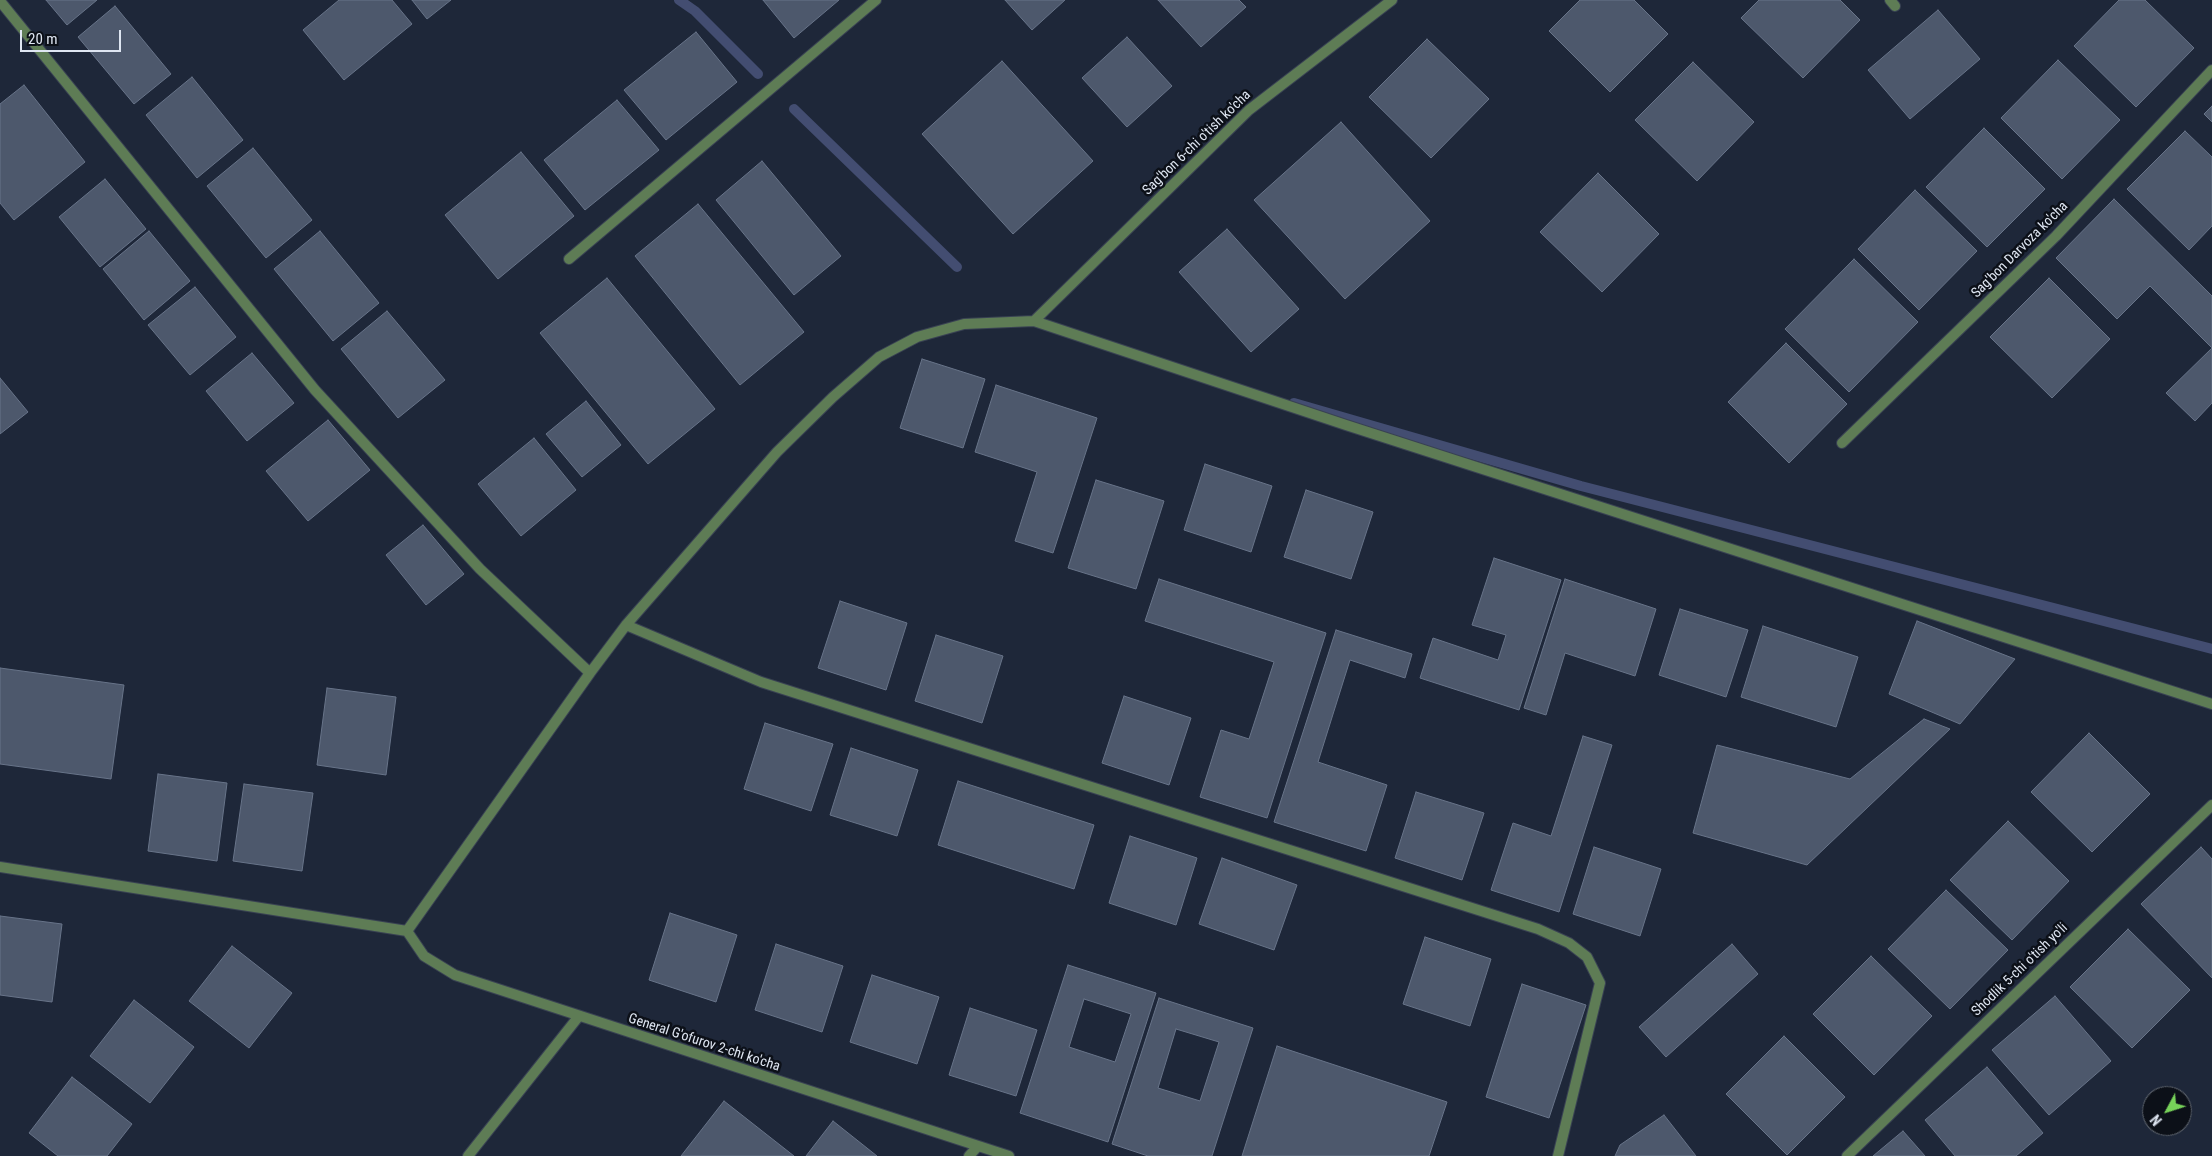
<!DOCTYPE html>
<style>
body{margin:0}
#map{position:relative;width:2212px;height:1156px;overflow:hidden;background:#1e2739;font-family:"Roboto Condensed",sans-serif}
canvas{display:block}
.north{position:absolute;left:2142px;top:1086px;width:50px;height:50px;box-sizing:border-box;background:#0c1018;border:1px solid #60666f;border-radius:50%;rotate:230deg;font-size:14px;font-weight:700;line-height:20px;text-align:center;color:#dfe6f2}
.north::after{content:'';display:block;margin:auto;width:18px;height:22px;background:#77d259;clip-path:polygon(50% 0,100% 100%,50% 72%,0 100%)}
.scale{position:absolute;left:20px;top:30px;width:101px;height:22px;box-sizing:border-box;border:2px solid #dfe6f2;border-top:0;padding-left:6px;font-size:15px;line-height:18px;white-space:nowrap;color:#dfe6f2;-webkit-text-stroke:4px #0c1018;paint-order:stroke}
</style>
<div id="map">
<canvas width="2212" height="1156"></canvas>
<div class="north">N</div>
<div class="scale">20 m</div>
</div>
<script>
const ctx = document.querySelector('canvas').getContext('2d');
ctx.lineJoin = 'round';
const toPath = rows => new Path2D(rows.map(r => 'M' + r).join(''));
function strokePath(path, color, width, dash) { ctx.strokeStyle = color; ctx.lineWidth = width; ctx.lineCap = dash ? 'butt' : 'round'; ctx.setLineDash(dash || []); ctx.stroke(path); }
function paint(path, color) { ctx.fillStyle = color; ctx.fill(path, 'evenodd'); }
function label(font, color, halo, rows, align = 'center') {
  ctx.font = font + ' "Roboto Condensed",sans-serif'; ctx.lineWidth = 5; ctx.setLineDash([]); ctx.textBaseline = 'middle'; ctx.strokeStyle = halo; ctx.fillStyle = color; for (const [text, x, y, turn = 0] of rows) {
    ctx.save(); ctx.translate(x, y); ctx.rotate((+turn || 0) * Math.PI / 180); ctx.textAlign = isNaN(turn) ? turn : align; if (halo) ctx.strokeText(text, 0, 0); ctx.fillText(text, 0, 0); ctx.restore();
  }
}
strokePath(toPath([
 [679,0,695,11,758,74],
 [794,109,957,267],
 [1294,403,1581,486,2212,649]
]), '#434d71', 10);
const building = toPath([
 [46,0,97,0,67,25,46,0],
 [339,0,392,0,412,24,344,80,303,30,339,0],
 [412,0,451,0,427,19,412,0],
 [763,0,839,0,794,38,763,0],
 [1005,0,1065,0,1032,30,1005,0],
 [1158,0,1239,0,1246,7,1201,47,1158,0],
 [1580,0,1634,0,1668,34,1610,92,1549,31,1580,0],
 [1759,0,1840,0,1860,20,1803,78,1741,18,1759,0],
 [2119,0,2145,0,2194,48,2136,107,2074,46,2119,0],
 [115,6,171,74,134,104,78,37,115,6],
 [1938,10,1980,59,1910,119,1868,70,1938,10],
 [696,32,737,82,666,140,624,90,696,32],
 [1127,37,1172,86,1127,127,1082,78,1127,37],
 [1427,39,1489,99,1431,158,1369,97,1427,39],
 [2058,60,2120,120,2062,179,2001,118,2058,60],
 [1002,61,1093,161,1013,234,922,134,1002,61],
 [1693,62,1754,122,1697,181,1635,120,1693,62],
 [192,77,243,140,197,178,146,115,192,77],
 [24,85,85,162,14,220,0,203,0,104,24,85],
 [617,100,659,150,585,210,544,160,617,100],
 [2212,106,2212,122,2204,114,2212,106],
 [1341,122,1430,221,1345,299,1254,200,1341,122],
 [1984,128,2045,189,1987,247,1926,187,1984,128],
 [2185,131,2212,157,2212,226,2189,250,2127,189,2185,131],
 [253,148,312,220,266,258,207,186,253,148],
 [521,152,574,216,498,279,445,215,521,152],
 [762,161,841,256,794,295,716,200,762,161],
 [1598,173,1659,234,1602,292,1540,232,1598,173],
 [105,179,146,229,100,267,59,217,105,179],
 [1915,190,1977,251,1919,310,1858,249,1915,190],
 [2114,199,2212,296,2212,403,2195,421,2166,393,2212,348,2150,286,2117,319,2056,258,2114,199],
 [698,204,804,332,740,385,635,256,698,204],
 [1227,229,1299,309,1251,352,1179,272,1227,229],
 [149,231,190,281,144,320,103,269,149,231],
 [320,231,379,303,333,341,274,269,320,231],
 [1854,259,1918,322,1849,392,1785,329,1854,259],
 [607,278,715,409,648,464,540,333,607,278],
 [2049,278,2110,339,2052,398,1990,337,2049,278],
 [195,287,236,337,190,375,148,325,195,287],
 [387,311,445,380,398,418,341,349,387,311],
 [1786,343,1847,404,1789,463,1728,402,1786,343],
 [252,353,294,403,247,441,206,391,252,353],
 [922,359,985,379,963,448,900,428,922,359],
 [0,378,28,412,0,434,0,378],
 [996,385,1097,418,1053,553,1015,541,1037,472,975,452,996,385],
 [586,401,621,445,582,477,546,434,586,401],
 [328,420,370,470,308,521,266,471,328,420],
 [534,438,576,490,521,536,478,484,534,438],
 [1205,464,1272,486,1251,552,1184,530,1205,464],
 [1096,480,1164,501,1136,589,1068,568,1096,480],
 [1306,490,1373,512,1351,579,1284,557,1306,490],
 [423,525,464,574,426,605,386,555,423,525],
 [1494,558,1561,580,1519,710,1420,678,1433,638,1498,660,1506,635,1472,625,1494,558],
 [1159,579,1326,633,1267,818,1200,797,1221,730,1249,739,1274,662,1145,621,1159,579],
 [1565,579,1656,609,1635,676,1565,653,1546,715,1524,708,1565,579],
 [840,601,907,623,886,690,818,668,840,601],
 [1680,609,1748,630,1726,697,1659,675,1680,609],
 [1917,621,2015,659,1960,724,1889,694,1917,621],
 [1763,626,1858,657,1836,727,1741,697,1763,626],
 [1336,630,1412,654,1405,678,1350,660,1318,762,1387,785,1366,851,1274,822,1336,630],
 [936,635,1003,656,982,723,915,701,936,635],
 [0,668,124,685,111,779,0,764,0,668],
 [327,688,396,697,386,775,317,765,327,688],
 [1124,696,1191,718,1169,785,1102,763,1124,696],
 [1924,719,1950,729,1807,865,1693,833,1717,745,1850,779,1924,719],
 [765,723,833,744,811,811,744,789,765,723],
 [2089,733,2150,794,2092,852,2031,792,2089,733],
 [1583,736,1612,745,1559,912,1491,890,1513,823,1551,836,1583,736],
 [851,748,918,770,897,836,830,815,851,748],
 [158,774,227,783,217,861,148,851,158,774],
 [958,781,1094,825,1074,889,938,845,958,781],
 [244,784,313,793,302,871,233,861,244,784],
 [1416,792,1484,813,1462,880,1395,858,1416,792],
 [2008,821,2069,881,2012,940,1950,880,2008,821],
 [1130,836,1197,858,1176,925,1109,903,1130,836],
 [1594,847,1661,869,1640,936,1573,914,1594,847],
 [2201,847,2212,859,2212,978,2141,904,2201,847],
 [1222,858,1297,885,1274,950,1199,924,1222,858],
 [1946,890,2008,950,1950,1009,1888,949,1946,890],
 [670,913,737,935,716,1002,649,980,670,913],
 [0,916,62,924,52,1002,0,995,0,916],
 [2128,929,2190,990,2132,1048,2070,987,2128,929],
 [1425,937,1491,959,1470,1026,1403,1004,1425,937],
 [776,944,843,966,822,1032,755,1010,776,944],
 [1732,944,1758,974,1666,1057,1639,1027,1732,944],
 [232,946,292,993,249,1048,189,1001,232,946],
 [1871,956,1932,1016,1874,1075,1813,1014,1871,956],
 [1068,965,1156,993,1108,1142,1020,1113,1068,965],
 [1084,999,1131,1014,1115,1062,1069,1047,1084,999],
 [872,975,939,997,917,1064,850,1042,872,975],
 [1522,984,1586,1005,1549,1118,1486,1097,1522,984],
 [2055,996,2111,1061,2049,1115,1992,1050,2055,996],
 [1159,998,1253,1028,1212,1156,1148,1156,1112,1144,1159,998],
 [1176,1029,1219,1042,1200,1101,1158,1088,1176,1029],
 [134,1000,194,1047,150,1103,90,1056,134,1000],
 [970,1008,1037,1030,1016,1096,949,1075,970,1008],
 [1784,1036,1845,1097,1787,1155,1726,1094,1784,1036],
 [1277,1046,1447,1102,1429,1156,1242,1156,1277,1046],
 [1987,1067,2043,1133,2016,1156,1955,1156,1925,1120,1987,1067],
 [72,1077,132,1124,107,1156,58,1156,29,1133,72,1077],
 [724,1101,794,1156,681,1156,724,1101],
 [1664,1115,1696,1156,1615,1156,1620,1145,1664,1115],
 [833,1121,877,1156,806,1156,833,1121],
 [1903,1131,1925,1156,1873,1156,1903,1131]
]);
paint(building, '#4d586c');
strokePath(building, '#687489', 1);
const service = toPath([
 [1890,0,1895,6]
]);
const minor = toPath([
 [0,1,315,390,480,569,590,673],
 [569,259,876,0],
 [1034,321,1249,110,1392,0],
 [1842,443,2056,236,2212,70],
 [626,625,761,682,1538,929,1569,943,1587,957,1600,983,1558,1156],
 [0,867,407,931],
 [407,931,590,673,626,625,777,452,833,397,879,357,917,337,964,324,1034,321,1346,425,2212,704],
 [407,931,424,956,455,975,1009,1156],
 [468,1156,579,1016],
 [969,1156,978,1146],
 [1847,1156,2212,805]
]);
strokePath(service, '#394253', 12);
strokePath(minor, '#394253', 12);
strokePath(service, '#5e7c55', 10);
strokePath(minor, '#5e7c55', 10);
label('14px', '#dfe6f2', '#0c1018', [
 ["Sag'bon 6-chi o'tish ko'cha",1197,143,-44],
 ["Sag'bon Darvoza ko'cha",2020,250,-45],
 ["Shodlik 5-chi o'tish yo'li",2020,970,-44],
 ["General G'ofurov 2-chi ko'cha",704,1043,18]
]);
</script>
